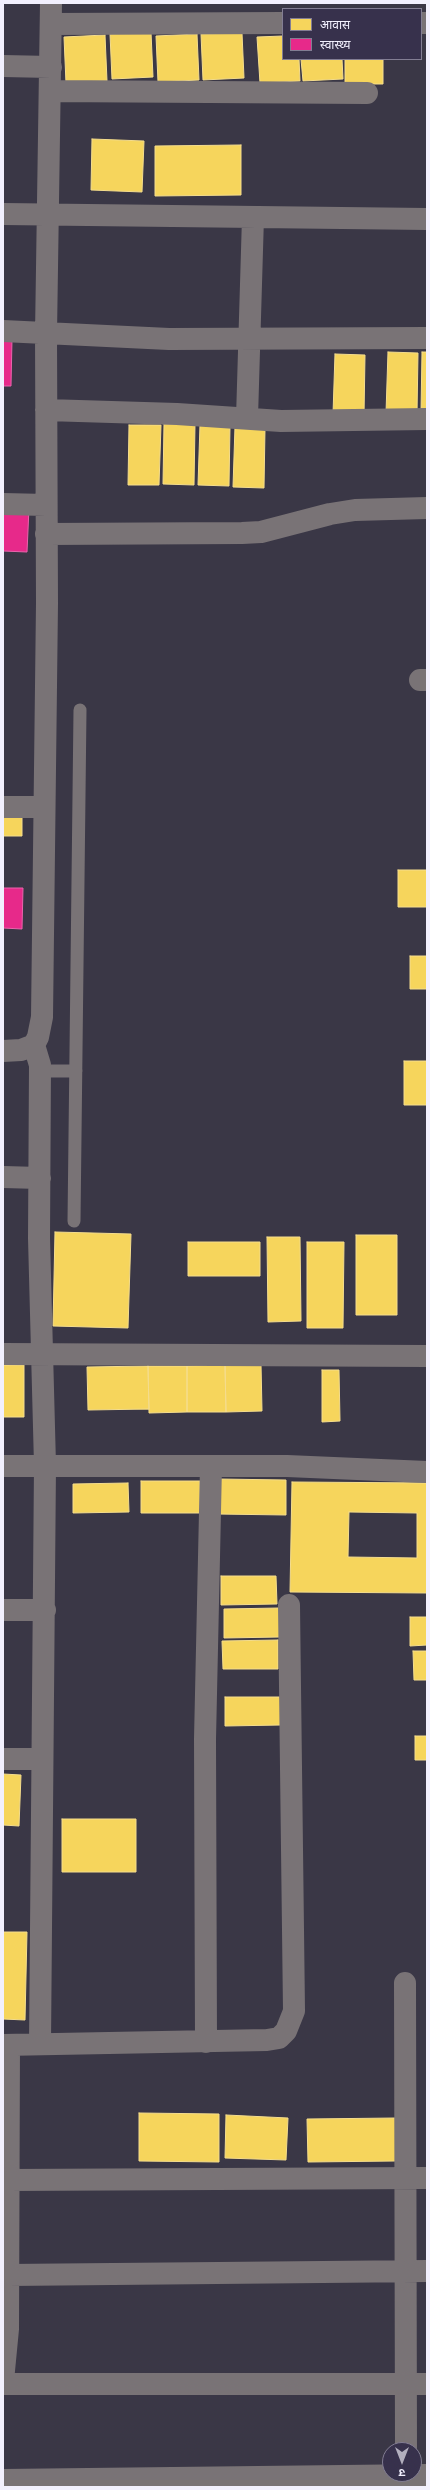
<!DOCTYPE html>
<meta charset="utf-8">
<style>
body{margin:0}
#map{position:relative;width:430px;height:2490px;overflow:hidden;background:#3a3746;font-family:"Noto Sans","Noto Sans Devanagari",sans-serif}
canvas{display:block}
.frame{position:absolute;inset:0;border:4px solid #f2f0fe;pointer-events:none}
.legend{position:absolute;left:282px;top:8px;width:140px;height:52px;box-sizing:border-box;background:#37314c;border:1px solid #827d93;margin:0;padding:5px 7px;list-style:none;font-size:12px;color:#f2f0fe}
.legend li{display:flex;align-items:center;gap:8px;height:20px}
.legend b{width:20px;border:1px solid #827d93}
.north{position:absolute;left:382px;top:2442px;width:40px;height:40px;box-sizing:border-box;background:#37314c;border:1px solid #827d93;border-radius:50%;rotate:180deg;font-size:11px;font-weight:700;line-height:16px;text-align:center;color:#f2f0fe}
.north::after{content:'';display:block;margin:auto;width:14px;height:18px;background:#b2afbe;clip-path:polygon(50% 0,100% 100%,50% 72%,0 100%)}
</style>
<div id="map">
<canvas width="430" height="2490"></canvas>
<div class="frame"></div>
<ul class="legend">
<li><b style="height:11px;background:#f6d55c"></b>आवास</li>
<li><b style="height:11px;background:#e7298a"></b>स्वास्थ्य</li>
</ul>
<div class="north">उ</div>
</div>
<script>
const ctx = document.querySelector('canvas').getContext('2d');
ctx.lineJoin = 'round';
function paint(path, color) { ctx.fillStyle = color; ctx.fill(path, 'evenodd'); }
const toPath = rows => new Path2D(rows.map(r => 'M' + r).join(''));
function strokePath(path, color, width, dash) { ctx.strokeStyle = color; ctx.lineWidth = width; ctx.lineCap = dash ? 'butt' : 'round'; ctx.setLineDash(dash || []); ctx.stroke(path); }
const homes = toPath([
 [151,32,153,77,112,79,110,34,151,32],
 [242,33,244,78,203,80,201,34,242,33],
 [197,34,199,80,158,82,156,36,197,34],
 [105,35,107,81,66,83,64,37,105,35],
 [283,36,283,59,299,59,300,81,260,83,257,37,283,36],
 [301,59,342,59,343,79,303,81,301,59],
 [345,59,383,59,383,84,345,84,345,59],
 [92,139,144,141,142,192,91,190,92,139],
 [241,145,241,195,155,196,155,146,241,145],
 [388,352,418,353,417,413,386,413,388,352],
 [422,352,427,352,427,412,421,412,422,352],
 [335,354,365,355,364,415,333,414,335,354],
 [164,424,195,424,194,485,163,484,164,424],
 [129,425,161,425,159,485,128,485,129,425],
 [200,425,230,426,229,486,198,485,200,425],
 [235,427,265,428,264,488,233,487,235,427],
 [3,811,22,811,22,836,3,836,3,811],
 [398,870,427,870,427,907,398,907,398,870],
 [410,956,427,956,427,989,410,989,410,956],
 [404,1061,427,1061,427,1105,404,1105,404,1061],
 [55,1232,131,1234,128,1328,53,1326,55,1232],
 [356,1235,397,1235,397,1315,356,1315,356,1235],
 [267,1237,300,1237,301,1321,268,1322,267,1237],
 [188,1242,260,1242,260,1276,188,1276,188,1242],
 [307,1242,344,1242,343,1328,307,1328,307,1242],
 [261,1364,262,1411,226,1412,225,1365,261,1364],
 [3,1365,24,1365,24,1417,3,1417,3,1365],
 [225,1365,226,1412,187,1412,187,1366,225,1365],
 [148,1366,149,1409,88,1410,87,1367,148,1366],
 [148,1366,187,1366,187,1412,149,1413,148,1366],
 [322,1370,339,1370,340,1421,322,1422,322,1370],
 [218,1479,286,1480,286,1515,217,1514,218,1479],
 [141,1481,200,1481,200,1513,141,1513,141,1481],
 [292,1482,427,1483,427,1593,290,1592,292,1482],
 [349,1512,417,1513,417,1558,348,1557,349,1512],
 [128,1483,129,1512,73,1513,73,1484,128,1483],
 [221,1576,276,1576,277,1604,221,1605,221,1576],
 [279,1608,280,1637,224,1638,224,1609,279,1608],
 [410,1617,427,1617,427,1645,410,1646,410,1617],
 [278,1640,278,1669,223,1669,222,1641,278,1640],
 [413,1651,427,1651,427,1680,414,1680,413,1651],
 [225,1697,281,1697,281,1725,225,1726,225,1697],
 [415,1736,427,1736,427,1760,415,1760,415,1736],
 [3,1774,21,1775,19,1826,3,1825,3,1774],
 [62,1819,136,1819,136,1872,62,1872,62,1819],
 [3,1932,27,1932,25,2020,3,2019,3,1932],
 [139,2113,219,2114,219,2162,139,2161,139,2113],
 [226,2115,288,2118,286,2160,225,2158,226,2115],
 [396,2118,396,2161,308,2162,307,2119,396,2118]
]);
paint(homes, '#f6d55c');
strokePath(homes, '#f5dd8d', 1);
const health = toPath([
 [3,339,12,339,11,386,3,386,3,339],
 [3,507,29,508,27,552,3,551,3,507],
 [3,888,23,888,22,929,3,928,3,888]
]);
paint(health, '#e7298a');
strokePath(health, '#ea65ad', 1);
strokePath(toPath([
 [40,1071,76,1071],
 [74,1221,80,710]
]), '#797376', 13);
strokePath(toPath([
 [421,23,427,23],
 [52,24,283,23],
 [3,66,51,67],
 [50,91,367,93],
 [3,214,427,219],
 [3,331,169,339,427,338],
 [46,410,177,414,281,421,427,419],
 [247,418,253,217],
 [3,504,46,505],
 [46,534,242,533,261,532,330,514,355,510,427,508],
 [420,680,427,680],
 [3,807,44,807],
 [34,1045,40,1065,39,1238,45,1465,40,2043],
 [3,1051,21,1050,34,1045,38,1037,42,1017,47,603,46,334,51,3],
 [3,1177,40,1178],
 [3,1354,427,1356],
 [3,1466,287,1466,427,1472],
 [3,1610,45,1610],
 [3,1759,41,1759],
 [405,1983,406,2450],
 [206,2042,205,1739,211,1466],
 [3,2045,267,2040,279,2038,286,2031,294,2011,289,1605],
 [7,2180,427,2178],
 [8,2275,427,2271],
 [3,2381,8,2329,9,2045],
 [3,2384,427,2384],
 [3,2480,427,2475]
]), '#797376', 22);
</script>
